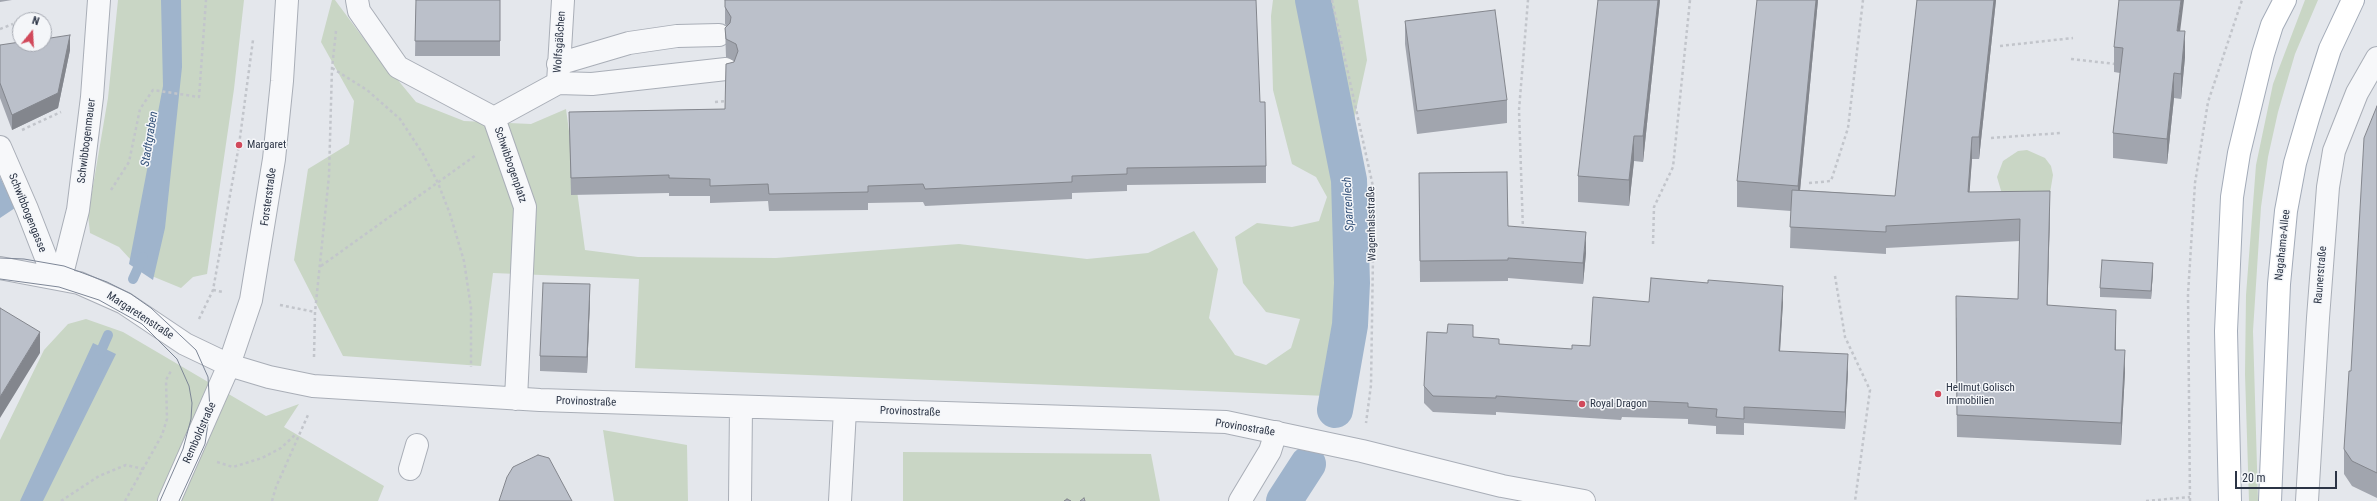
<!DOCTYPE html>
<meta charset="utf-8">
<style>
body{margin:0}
#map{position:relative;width:2377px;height:501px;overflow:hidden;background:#e4e7ec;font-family:"Roboto Condensed",sans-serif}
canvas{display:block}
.north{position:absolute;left:12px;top:12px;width:40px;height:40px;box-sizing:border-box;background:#f4f6f9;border:1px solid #a4a8b1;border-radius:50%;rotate:18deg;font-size:11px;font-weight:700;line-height:16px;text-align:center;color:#2b3445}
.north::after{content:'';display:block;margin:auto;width:14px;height:18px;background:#d1495b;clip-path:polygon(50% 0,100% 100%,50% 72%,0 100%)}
.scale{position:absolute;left:2235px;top:471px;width:102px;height:18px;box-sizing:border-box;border:2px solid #2b3445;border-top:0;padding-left:5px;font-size:12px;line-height:14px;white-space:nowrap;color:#2b3445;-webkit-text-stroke:3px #f4f6f9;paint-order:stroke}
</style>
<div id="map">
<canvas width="2377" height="501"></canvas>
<div class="north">N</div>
<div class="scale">20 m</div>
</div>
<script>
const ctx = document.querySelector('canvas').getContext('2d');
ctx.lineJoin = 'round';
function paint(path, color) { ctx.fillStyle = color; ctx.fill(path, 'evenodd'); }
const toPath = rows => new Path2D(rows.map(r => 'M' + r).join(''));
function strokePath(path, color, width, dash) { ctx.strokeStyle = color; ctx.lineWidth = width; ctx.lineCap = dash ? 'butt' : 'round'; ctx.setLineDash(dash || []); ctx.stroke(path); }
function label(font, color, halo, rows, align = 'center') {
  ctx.font = font + ' "Roboto Condensed",sans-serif'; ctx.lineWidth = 3; ctx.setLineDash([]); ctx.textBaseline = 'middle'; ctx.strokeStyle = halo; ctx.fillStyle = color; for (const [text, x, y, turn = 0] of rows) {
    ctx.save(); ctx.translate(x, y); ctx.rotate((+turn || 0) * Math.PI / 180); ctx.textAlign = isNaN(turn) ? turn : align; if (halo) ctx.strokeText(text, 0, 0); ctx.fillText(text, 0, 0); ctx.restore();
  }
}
paint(toPath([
 [118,0,244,0,234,89,207,274,193,277,181,288,142,272,119,247,90,233,88,215,108,98],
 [332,0,335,0,364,39,416,102,464,121,531,124,566,109,585,250,638,257,776,258,959,244,1087,259,1148,253,1194,231,1218,269,1209,318,1235,355,1266,365,1291,348,1300,319,1266,312,1243,283,1235,237,1257,223,1292,227,1319,221,1327,197,1316,177,1292,164,1273,90,1271,16,1273,0,1358,0,1367,60,1350,138,1346,345,1327,396,635,368,639,279,493,273,481,366,343,356,294,260,308,169,349,144,354,101,321,42],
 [2305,0,2318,0,2295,54,2278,112,2268,157,2261,207,2253,331,2258,501,2249,501,2245,374,2246,295,2256,165,2273,84],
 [2027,150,2045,158,2051,166,2053,175,2050,193,2002,194,1997,177,2003,161,2018,151],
 [86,319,123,332,266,416,299,404,284,427,384,486,378,501,0,501,0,440,44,350,68,324],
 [603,430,687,445,688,501,614,501],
 [903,452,1151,454,1160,501,903,501]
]), '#c9d6c5');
paint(toPath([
 [161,0,181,0,182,67,165,228,153,280,129,264,163,86],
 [0,177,15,208,0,218],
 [93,343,116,354,43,501,20,501]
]), '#9fb4cc');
strokePath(toPath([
 [133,279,143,257],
 [97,360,108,335]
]), '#9fb4cc', 10);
strokePath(toPath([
 [1313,0,1349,180,1352,283,1350,325,1335,410],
 [1284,501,1308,464]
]), '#9fb4cc', 36);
const minor = toPath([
 [357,0,359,11,398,67,494,118,525,207,516,399],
 [558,64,629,43,677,36,719,35],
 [558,83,592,84,726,69],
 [494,118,558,83,563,0],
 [0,147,27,209,48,263,57,277],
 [0,268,79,283,124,303,185,344,229,365,269,377,313,386,540,400,1226,422,1362,451,1502,486,1584,501],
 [57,277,64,266,78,210,92,97,99,0],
 [410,469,417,445],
 [169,501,229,365,251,300,274,159,282,81,287,0],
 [740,501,741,407],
 [840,501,845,410],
 [1240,501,1270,451,1276,432],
 [2307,501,2318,318,2328,187,2334,151,2357,93,2377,58]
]);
const major = toPath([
 [2230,501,2226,331,2232,197,2239,153,2263,54,2272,25,2285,0],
 [2270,501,2279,284,2286,211,2295,163,2309,115,2330,49,2353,0]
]);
strokePath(minor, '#a9aeb7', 24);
strokePath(major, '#a3abb8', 24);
strokePath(toPath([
 [1332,0,1374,191,1371,385,1366,423],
 [0,29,13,24],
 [2000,46,2073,38],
 [2071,59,2116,64],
 [332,68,367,90,400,119,423,154,438,183,450,214,464,261,471,308,471,367],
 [715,102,728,101],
 [22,130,61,112],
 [1991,138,2061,133],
 [1809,183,1831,181,1848,128,1863,0],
 [111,190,129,162,140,109,153,90,199,97,206,0],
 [1523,230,1519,110,1528,0],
 [1653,244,1654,207,1673,167,1690,0],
 [321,266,476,155],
 [1835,276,1845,337,1870,390,1855,501],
 [213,290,223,292],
 [280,305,315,312],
 [199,319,213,290,239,145,253,40],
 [314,357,315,312,329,176,332,68,336,31],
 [217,462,233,467,262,458,281,448,296,434],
 [61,501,99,476,126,465,143,469],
 [125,501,162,435,167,419,166,380,172,369],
 [272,501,276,487,308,415],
 [2146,501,2190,497],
 [2190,501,2188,294,2195,183,2208,102,2242,0]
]), '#c2c5cb', 2.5, [3, 3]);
strokePath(minor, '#f7f8fa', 22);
strokePath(major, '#fff', 22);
strokePath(toPath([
 [0,258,24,259,64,266,107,282,131,294,151,308,196,350,208,377,210,410,205,444,179,501],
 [0,279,59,287,99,300,142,324,177,359,189,386,192,403,191,419,183,449,160,501]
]), '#7d8696', 1);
paint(toPath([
 [0,0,12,0,0,2],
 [416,0,500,0,500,56,415,56],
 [725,0,1260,102,1266,166,1266,183,1127,185,1127,191,1072,193,1072,199,925,206,923,202,868,203,868,210,769,211,768,201,710,203,710,196,669,196,669,193,571,195,569,112,725,109,734,61,726,57,725,28,727,27,725,24],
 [1660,0,1643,162,1634,161,1629,206,1578,202,1578,176],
 [1818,0,1800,190,1895,196,1917,0,1996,0,1979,159,1972,159,1969,192,2050,212,2047,305,2116,331,2116,350,2125,372,2121,445,1957,437,1956,318,2018,299,2020,241,1886,248,1886,254,1790,248,1791,211,1737,207,1737,181],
 [1405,21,1507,100,1507,123,1417,134,1405,44],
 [2180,31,2185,57,2181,99,2174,98,2167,164,2113,158,2113,133,2120,73,2114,72,2114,47],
 [0,45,70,50,58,108,12,130,0,98],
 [2377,106,2377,498,2352,486,2344,474,2344,449],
 [1419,173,1508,226,1586,253,1583,284,1508,278,1508,281,1420,282],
 [2153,271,2151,299,2100,297,2100,288],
 [590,300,587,373,540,371,540,356],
 [1649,302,1783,302,1780,351,1848,371,1845,429,1744,423,1744,435,1716,434,1716,426,1688,424,1688,419,1622,417,1621,420,1496,412,1496,415,1433,412,1424,403,1424,386,1473,337,1499,344,1572,349,1590,346]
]), '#a1a5ae');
paint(toPath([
 [1658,0,1660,0,1643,162,1643,136],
 [1816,0,1818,0,1798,212,1798,186],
 [1994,0,1996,0,1979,159,1979,137],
 [2181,0,2184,0,2177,56,2177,31],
 [2185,31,2185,57,2181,99,2181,74],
 [70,35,70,50,58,108,12,130,12,115],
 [2174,73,2174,98,2167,164,2167,139],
 [1634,136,1634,161,1629,206,1629,180],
 [1972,137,1972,159,1968,214,1968,192],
 [2050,191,2050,212,2047,327,2047,305],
 [1586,232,1586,253,1583,284,1583,263],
 [2153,263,2153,271,2151,299,2151,291],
 [590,284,590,300,587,373,587,357],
 [1783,286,1783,302,1779,367,1779,351],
 [2116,310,2116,331,2115,371,2115,350],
 [40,332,40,353,0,418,0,397],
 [2125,350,2125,372,2121,445,2121,423],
 [1848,354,1848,371,1845,429,1845,412]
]), '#83868d');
const building = toPath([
 [416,0,500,0,500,41,415,41,416,0],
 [725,0,1256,0,1260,102,1265,102,1266,166,1127,168,1127,174,1072,176,1072,182,925,189,923,184,868,186,868,192,769,194,768,184,710,186,710,179,669,178,669,175,571,178,569,112,725,109,726,64,734,62,738,51,736,44,726,39,725,28,730,23,731,17,725,7,725,0],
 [1598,0,1658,0,1643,136,1634,136,1629,180,1578,176,1598,0],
 [1757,0,1816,0,1798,186,1737,181,1757,0],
 [1917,0,1994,0,1979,137,1972,137,1968,192,2050,191,2047,305,2116,310,2115,350,2125,350,2121,423,1957,415,1956,296,2018,299,2020,219,1886,226,1886,232,1790,227,1792,190,1895,196,1917,0],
 [2119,0,2181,0,2177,31,2185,31,2181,74,2174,73,2167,139,2113,133,2123,48,2114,47,2119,0],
 [1495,10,1507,100,1417,111,1405,21,1495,10],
 [70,35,58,93,12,115,0,83,0,45,20,42,20,44,44,44,44,39,70,35],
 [2377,106,2377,473,2352,461,2344,449,2349,371,2351,371,2364,138,2377,106],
 [1507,172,1508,226,1586,232,1583,263,1508,258,1508,260,1420,261,1419,173,1507,172],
 [2102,260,2153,263,2151,291,2100,288,2102,260],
 [1651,278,1708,283,1708,280,1783,286,1779,351,1848,354,1845,412,1744,407,1744,419,1716,417,1717,409,1688,407,1688,403,1622,400,1621,404,1496,396,1496,398,1433,396,1424,386,1427,332,1447,333,1448,324,1473,325,1473,337,1499,339,1499,344,1572,349,1572,345,1590,346,1593,297,1649,302,1651,278],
 [543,283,590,284,587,357,540,356,543,283],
 [0,308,40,332,0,397,0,308],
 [538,455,549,458,572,501,499,501,507,477,513,467,538,455],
 [1084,498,1085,501,1080,501,1084,498],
 [1067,499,1071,501,1064,501,1067,499]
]);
paint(building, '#bbc0ca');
strokePath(building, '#83868d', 1);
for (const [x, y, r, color] of [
 [239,145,4,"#d1495b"],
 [1938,394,4,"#d1495b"],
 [1582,404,4,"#d1495b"]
]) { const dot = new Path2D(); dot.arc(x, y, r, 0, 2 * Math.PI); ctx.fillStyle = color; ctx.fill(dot); strokePath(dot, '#f4f6f9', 1.5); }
label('11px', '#2b3445', '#f4f6f9', [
 ["Wolfsgäßchen",560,42,-86],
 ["Schwibbogenmauer",87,141,-83],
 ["Schwibbogenplatz",510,165,71],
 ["Forsterstraße",269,197,-82],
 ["Schwibbogengasse",27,213,68],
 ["Wagenhalsstraße",1372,224,-91],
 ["Nagahama-Allee",2283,245,-84],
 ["Raunerstraße",2321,275,-85],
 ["Margaretenstraße",140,316,33],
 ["Provinostraße",586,402,2],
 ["Provinostraße",910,412,2],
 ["Provinostraße",1245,428,9],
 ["Remboldstraße",200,433,-66]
]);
label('11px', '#2b3445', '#f4f6f9', [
 ["Margaret",247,145],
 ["Hellmut Golisch",1946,388],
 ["Immobilien",1946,401],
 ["Royal Dragon",1590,404]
], 'left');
label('italic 12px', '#34527a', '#f4f6f9', [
 ["Stadtgraben",150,139,-81],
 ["Sparrenlech",1349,204,-93]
]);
</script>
